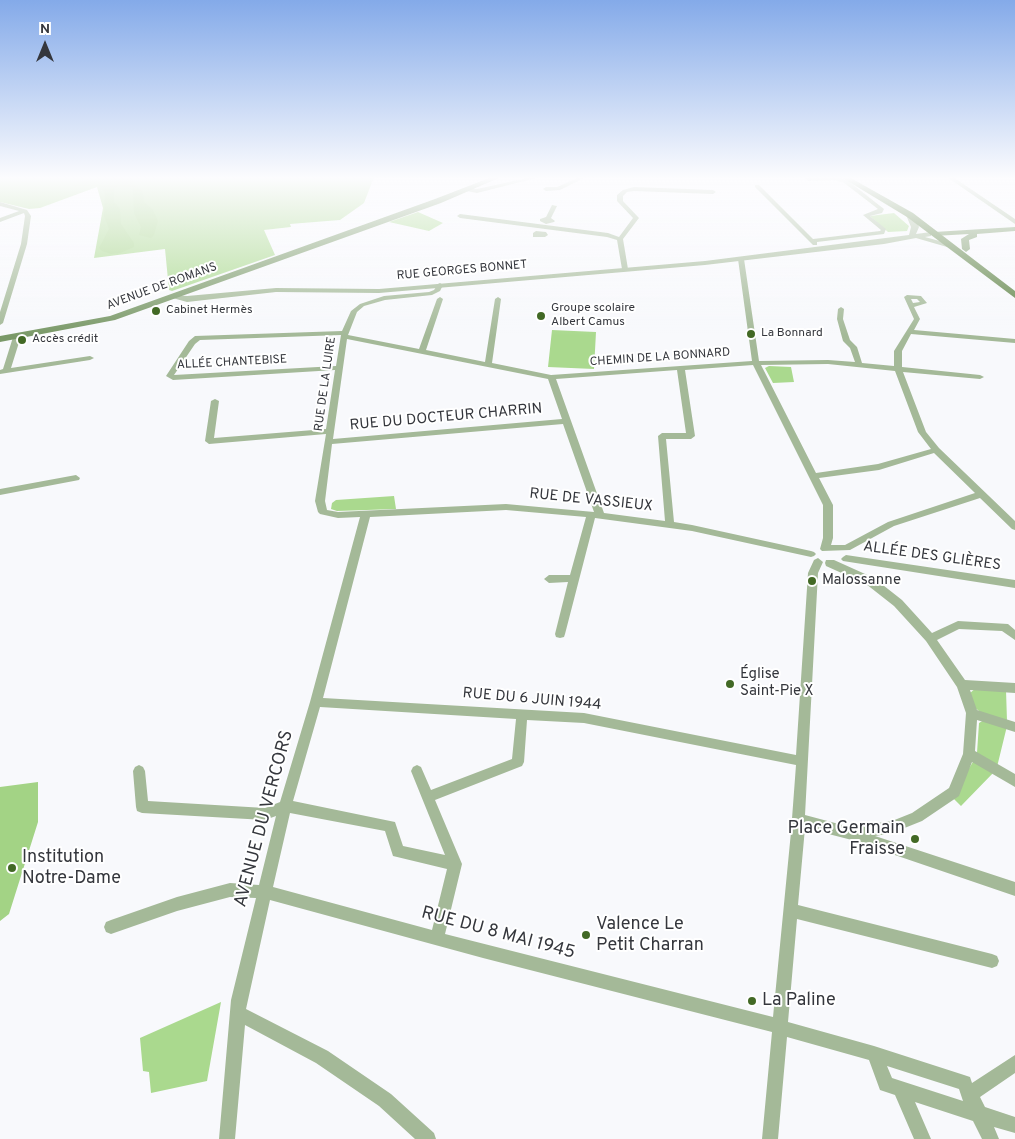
<!DOCTYPE html>
<meta charset="utf-8">
<style>
body{margin:0}
#map{position:relative;width:1015px;height:1139px;overflow:hidden;background:#f8f9fc;font-family:Overpass,sans-serif}
canvas{display:block}
.north{position:absolute;left:20px;top:20px;width:50px;height:50px;-webkit-text-stroke:4px #fff;paint-order:stroke;rotate:0deg;font-size:14px;font-weight:700;line-height:20px;text-align:center;color:#35373d}
.north::after{content:'';display:block;margin:auto;width:18px;height:22px;background:#35373d;clip-path:polygon(50% 0,100% 100%,50% 72%,0 100%)}
</style>
<div id="map">
<canvas width="1015" height="1139"></canvas>
<div class="north">N</div>
</div>
<script>
const ctx = document.querySelector('canvas').getContext('2d');
ctx.lineJoin = 'round';
function paint(path, color) { ctx.fillStyle = color; ctx.fill(path, 'evenodd'); }
const toPath = rows => new Path2D(rows.map(r => 'M' + r).join(''));
function strokePath(path, color, width, dash) { ctx.strokeStyle = color; ctx.lineWidth = width; ctx.lineCap = dash ? 'butt' : 'round'; ctx.setLineDash(dash || []); ctx.stroke(path); }
function label(font, color, halo, rows, align = 'center') {
  ctx.font = font + ' Overpass,sans-serif'; ctx.lineWidth = 4; ctx.setLineDash([]); ctx.textBaseline = 'middle'; ctx.strokeStyle = halo; ctx.fillStyle = color; for (const [text, x, y, turn = 0] of rows) {
    ctx.save(); ctx.translate(x, y); ctx.rotate((+turn || 0) * Math.PI / 180); ctx.textAlign = isNaN(turn) ? turn : align; if (halo) ctx.strokeText(text, 0, 0); ctx.fillText(text, 0, 0); ctx.restore();
  }
}
paint(toPath([
 [0,177,374,177,364,203,340,220,290,224,291,227,264,230,275,255,172,291,169,290,165,249,94,258,103,208,97,187,40,208,29,209,0,202],
 [418,212,443,223,429,231,389,222],
 [894,213,909,226,907,231,888,232,870,216],
 [552,330,596,332,594,369,548,367],
 [769,366,791,367,794,382,773,383,765,368],
 [394,496,396,509,337,511,331,509,332,503,336,500],
 [976,688,1006,690,1007,721,982,713,975,708,970,693],
 [984,720,1007,726,997,767,977,753,979,723],
 [974,760,995,771,961,806,952,797],
 [221,1002,207,1081,151,1093,149,1072,143,1071,140,1038]
]), '#aad98e');
paint(toPath([
 [86,177,132,177,133,183,143,192,144,202,153,210,158,221,154,235,151,238,139,235,141,227,134,213,133,187,118,186,114,190,114,202,120,209,121,224,134,243,134,247,120,253,111,254,102,251,99,248,109,229,104,216,105,193,100,186,74,186,84,181],
 [38,782,38,822,9,914,0,921,0,787]
]), '#a3d385');
paint(toPath([
 [532,177,540,177,477,193,462,190,465,188,477,189,532,177],
 [580,177,586,177,560,190,546,191,543,189,546,187,557,187,580,177],
 [803,177,834,177,847,180,884,209,882,213,870,216,886,229,884,234,817,242,817,245,813,245,755,187,755,185,759,185,813,239,880,231,881,230,863,215,878,209,843,182,834,180,808,181,803,177],
 [947,177,953,177,1015,219,1015,224,947,177],
 [634,187,713,190,716,192,713,194,634,191,627,192,623,196,623,201,639,218,623,239,628,269,625,271,622,269,617,240,607,237,460,218,457,216,460,214,608,233,619,237,633,218,617,201,617,195,623,190,634,187],
 [0,202,27,210,31,216,27,244,3,323,0,325,0,312,21,244,25,216,24,213,0,222,0,218,19,211,0,206,0,202],
 [552,205,557,206,551,218,555,221,554,222,546,224,540,221,540,219,546,217,552,205],
 [536,231,546,232,548,235,545,237,533,237,533,233,536,231],
 [741,257,744,259,759,361,828,360,855,362,850,348,843,341,837,319,838,309,841,307,844,309,843,319,850,340,857,347,862,363,894,366,894,351,914,319,904,297,907,295,921,296,927,303,914,307,920,319,914,330,1015,339,1015,343,911,334,902,351,902,367,980,375,984,377,980,379,903,372,926,432,939,448,1015,521,1015,530,1012,529,980,498,894,526,850,550,822,551,820,549,823,538,823,505,753,365,685,370,695,436,691,439,666,439,674,522,692,525,811,551,814,552,816,554,814,556,811,557,692,531,595,518,565,634,564,637,560,638,556,637,555,634,568,582,549,583,544,579,549,575,570,575,586,517,506,510,370,517,323,698,584,713,796,755,808,573,814,560,818,558,823,562,818,573,805,815,850,827,892,821,912,813,949,788,963,754,966,713,957,687,926,641,894,606,866,584,826,566,825,563,826,560,834,560,874,578,902,600,932,633,958,621,1008,624,1015,630,1015,640,1002,631,959,629,937,640,965,680,1015,683,1015,693,970,690,977,710,1015,722,1015,732,977,720,975,751,1015,774,1015,787,972,762,959,796,922,821,892,833,875,836,1015,882,1015,896,848,839,805,828,798,905,992,954,997,956,999,961,997,966,992,968,797,919,788,1022,874,1046,964,1075,970,1077,972,1083,1015,1055,1015,1073,980,1097,985,1107,1015,1117,1015,1133,994,1127,999,1139,982,1139,973,1121,915,1102,931,1139,914,1139,895,1095,880,1090,869,1060,787,1037,778,1139,762,1139,772,1032,483,958,270,900,246,1009,328,1051,391,1094,434,1133,436,1139,415,1139,379,1106,316,1063,245,1025,235,1139,219,1139,231,1000,256,898,230,897,177,911,111,934,106,932,104,927,106,922,111,920,177,897,230,883,259,885,276,816,265,820,142,813,137,811,136,807,133,771,135,767,139,765,143,767,145,771,148,801,265,808,280,802,310,702,360,517,338,518,320,514,318,512,315,501,326,434,209,444,205,441,211,401,215,399,219,401,214,438,326,429,335,370,173,380,166,376,189,341,195,336,342,331,351,311,360,304,384,296,429,292,434,290,438,284,440,283,443,285,440,291,432,295,385,300,364,306,357,312,348,335,419,349,437,299,440,297,443,299,426,350,485,362,495,299,498,297,501,299,492,363,551,375,752,361,738,259,741,257],
 [911,299,917,299,920,302,913,303,911,299],
 [341,335,336,366,174,375,195,344,200,340,341,335],
 [347,339,548,379,562,419,333,439,347,339],
 [828,364,895,371,918,432,931,449,878,464,816,473,761,365,828,364],
 [677,370,686,433,662,433,658,436,665,521,604,513,556,379,677,370],
 [563,424,594,512,506,504,338,512,327,510,325,501,332,444,563,424],
 [934,453,975,493,888,522,845,545,831,545,833,538,833,505,819,478,879,470,934,453],
 [320,707,516,719,512,759,431,790,421,767,417,765,413,767,411,771,445,855,403,846,395,822,293,801,320,707],
 [527,720,584,723,796,765,791,832,773,1017,445,934,462,864,435,800,522,766,524,762,527,720],
 [290,813,385,831,393,856,447,869,432,930,273,887,290,813],
 [887,1066,959,1089,963,1101,892,1078,887,1066],
 [14,334,21,336,11,368,90,356,94,358,90,360,0,374,0,370,3,369,14,334],
 [76,475,80,478,79,480,0,495,0,489,76,475],
 [846,555,1015,580,1015,588,843,561,841,559,843,557,846,555]
]), '#a4b998');
paint(toPath([
 [910,213,914,215,919,227,916,234,931,232,931,236,925,237,954,245,954,249,916,238,884,244,705,265,379,293,276,292,187,302,169,297,173,295,187,296,276,288,379,289,705,261,909,235,911,227,906,215,910,213]
]), '#a4b998');
paint(toPath([
 [492,177,501,177,441,203,115,320,0,342,0,336,110,316,435,199,492,177],
 [1015,227,1015,231,977,234,977,237,969,240,970,249,966,252,962,249,961,239,969,234,934,236,930,234,934,232,1015,227]
]), '#7a9968');
paint(toPath([
 [841,177,849,177,913,213,1015,291,1015,298,907,217,841,177]
]), '#5d8244');
const sky = ctx.createLinearGradient(0, 0, 0, 336);
sky.addColorStop(0, '#84aae9');
sky.addColorStop(0.53, '#fcfcfe');
sky.addColorStop(1, '#fcfcfe00');
ctx.fillStyle = sky;
ctx.fillRect(0, 0, 1015, 336);
for (const [x, y, r, color] of [
 [156,311,5,"#426925"],
 [541,316,5,"#426925"],
 [751,334,5,"#426925"],
 [22,340,5,"#426925"],
 [812,581,5,"#426925"],
 [730,684,5,"#426925"],
 [915,839,5,"#426925"],
 [12,868,5,"#426925"],
 [586,935,5,"#426925"],
 [752,1001,5,"#426925"]
]) { const dot = new Path2D(); dot.arc(x, y, r, 0, 2 * Math.PI); ctx.fillStyle = color; ctx.fill(dot); strokePath(dot, '#fff', 2); }
label('12px', '#35373d', '#fff', [
 ["RUE GEORGES BONNET",462,271,-5],
 ["AVENUE DE ROMANS",162,287,-20],
 ["CHEMIN DE LA BONNARD",660,358,-4],
 ["ALLÉE CHANTEBISE",232,363,-3],
 ["RUE DE LA LUIRE",326,384,-82]
]);
label('12px', '#35373d', '#fff', [
 ["Groupe scolaire",551,309],
 ["Albert Camus",551,323],
 ["Cabinet Hermès",166,311],
 ["La Bonnard",761,334],
 ["Accès crédit",32,340]
], 'left');
label('15px', '#35373d', '#fff', [
 ["RUE DU DOCTEUR CHARRIN",446,418,-5],
 ["RUE DE VASSIEUX",591,501,6],
 ["ALLÉE DES GLIÈRES",932,557,8],
 ["RUE DU 6 JUIN 1944",532,700,5]
]);
label('15px', '#35373d', '#fff', [
 ["Malossanne",822,581],
 ["Église",740,675],
 ["Saint-Pie X",740,692]
], 'left');
label('18px', '#35373d', '#fff', [
 ["AVENUE DU VERCORS",265,819,-75],
 ["RUE DU 8 MAI 1945",498,934,15]
]);
label('18px', '#35373d', '#fff', [
 ["Place Germain",905,829,"right"],
 ["Fraisse",905,850,"right"],
 ["Institution",22,858],
 ["Notre-Dame",22,879],
 ["Valence Le",596,925],
 ["Petit Charran",596,946],
 ["La Paline",762,1001]
], 'left');
</script>
